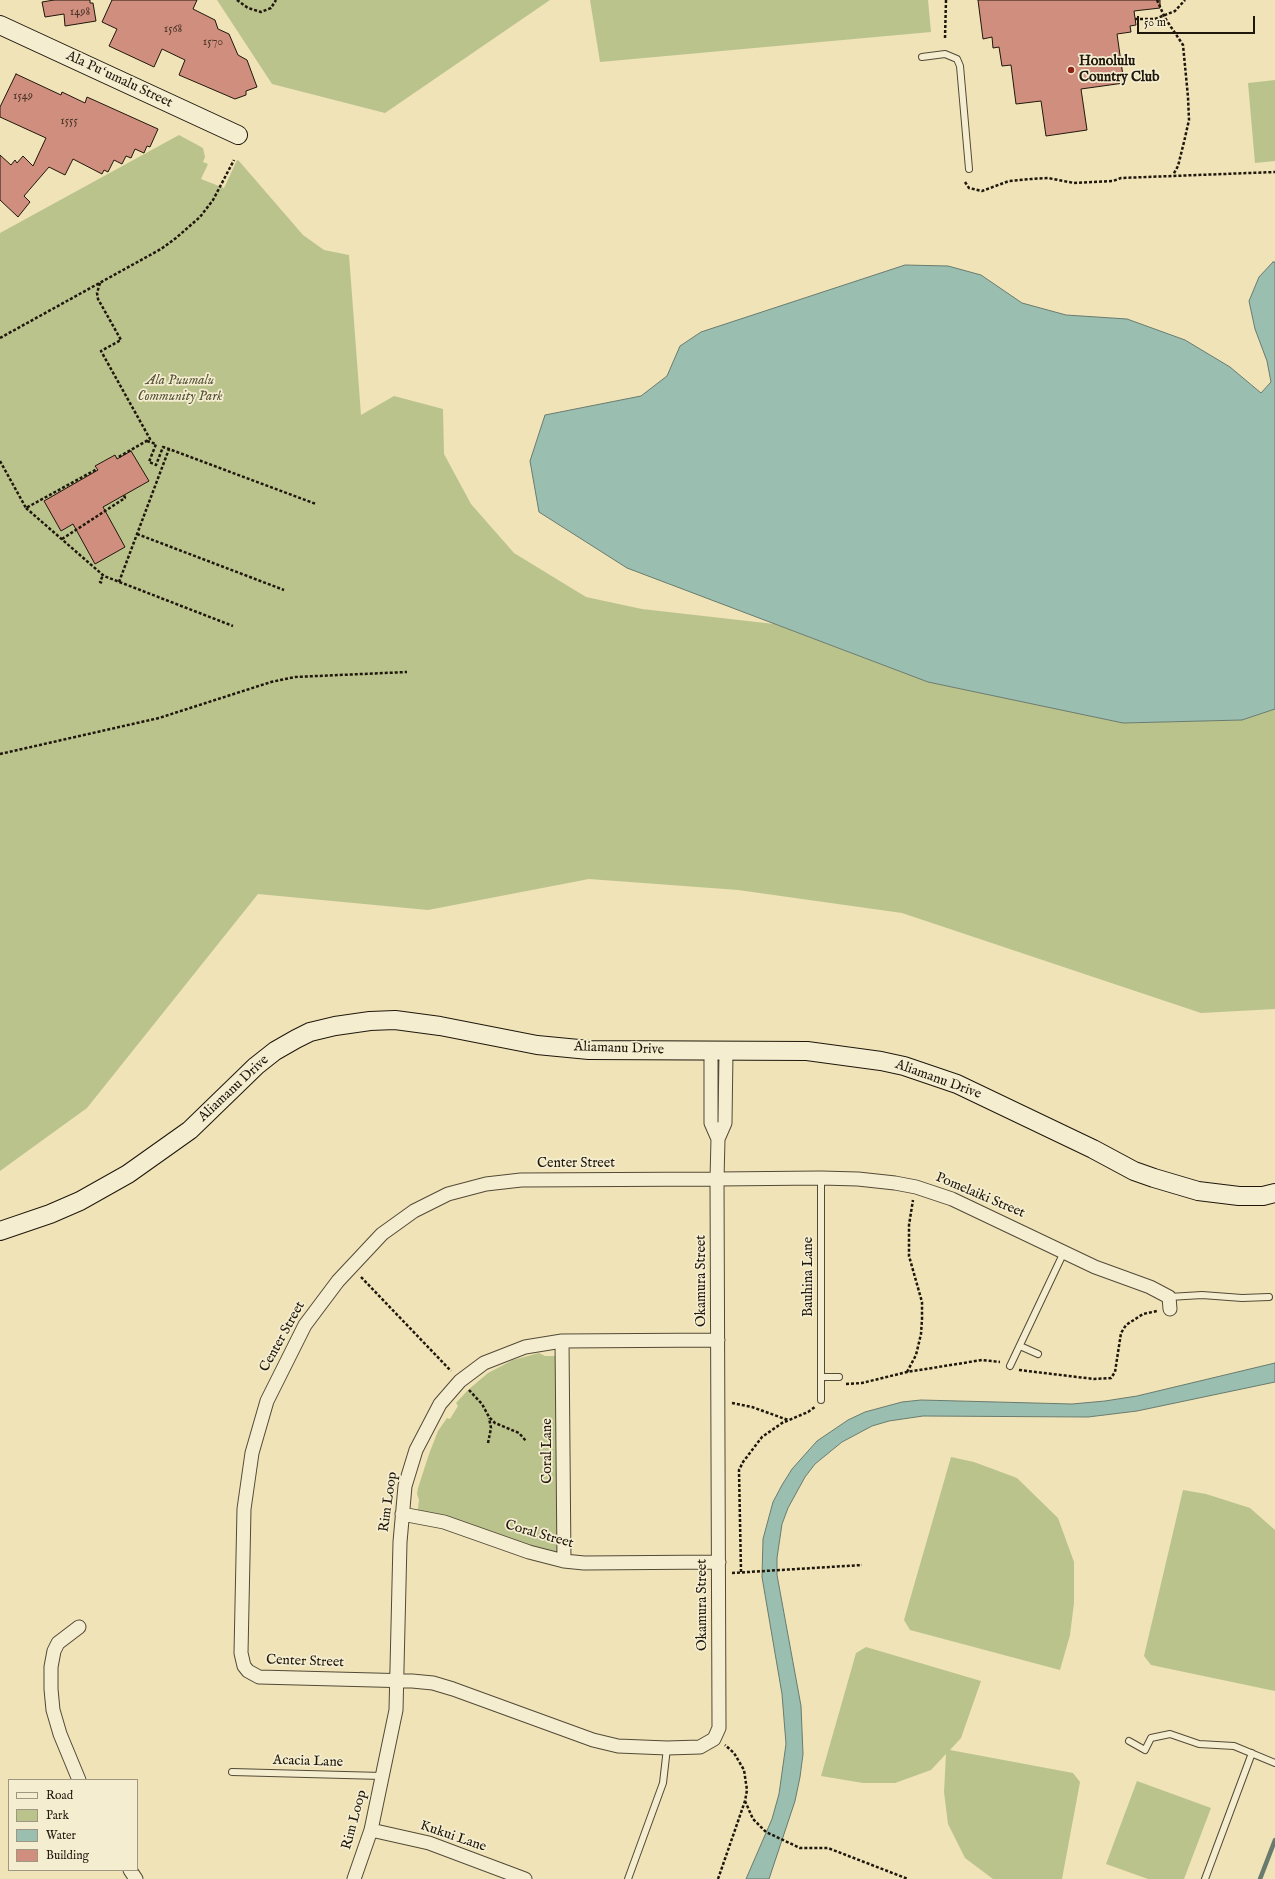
<!DOCTYPE html>
<meta charset="utf-8">
<style>
body{margin:0}
#map{position:relative;width:1275px;height:1879px;overflow:hidden;background:#efe3b7;font-family:"IM FELL English",serif}
canvas{display:block}
.legend{position:absolute;left:8px;top:1779px;width:130px;height:92px;box-sizing:border-box;background:#f5edd0;border:1px solid #9f9782;margin:0;padding:5px 7px;list-style:none;font-size:12px;color:#1f170c}
.legend li{display:flex;align-items:center;gap:8px;height:20px}
.legend b{width:20px;border:1px solid #9f9782}
.scale{position:absolute;left:1137px;top:16px;width:118px;height:18px;box-sizing:border-box;border:2px solid #1f170c;border-top:0;padding-left:5px;font-size:12px;line-height:14px;white-space:nowrap;color:#1f170c;-webkit-text-stroke:3px #f5edd0;paint-order:stroke}
</style>
<div id="map">
<canvas width="1275" height="1879"></canvas>
<ul class="legend">
<li><b style="height:5px;background:#f5edd0"></b>Road</li>
<li><b style="height:11px;background:#bbc38d"></b>Park</li>
<li><b style="height:11px;background:#9abeb0"></b>Water</li>
<li><b style="height:11px;background:#d08e7e"></b>Building</li>
</ul>
<div class="scale">50 m</div>
</div>
<script>
const ctx = document.querySelector('canvas').getContext('2d');
ctx.lineJoin = 'round';
function paint(path, color) { ctx.fillStyle = color; ctx.fill(path, 'evenodd'); }
const toPath = rows => new Path2D(rows.map(r => 'M' + r).join(''));
function strokePath(path, color, width, dash) { ctx.strokeStyle = color; ctx.lineWidth = width; ctx.lineCap = dash ? 'butt' : 'round'; ctx.setLineDash(dash || []); ctx.stroke(path); }
function label(font, color, halo, rows, align = 'center') {
  ctx.font = font + ' "IM FELL English",serif'; ctx.lineWidth = 3.5; ctx.setLineDash([]); ctx.textBaseline = 'middle'; ctx.strokeStyle = halo; ctx.fillStyle = color; for (const [text, x, y, turn = 0] of rows) {
    ctx.save(); ctx.translate(x, y); ctx.rotate((+turn || 0) * Math.PI / 180); ctx.textAlign = isNaN(turn) ? turn : align; if (halo) ctx.strokeText(text, 0, 0); ctx.fillText(text, 0, 0); ctx.restore();
  }
}
paint(toPath([
 [217,0,550,0,385,113,272,84],
 [590,0,928,0,931,32,600,62],
 [1275,80,1275,161,1255,163,1248,83],
 [179,135,203,148,205,157,203,162,208,164,201,179,224,188,237,160,239,161,303,235,324,250,349,255,361,415,394,396,443,409,444,454,471,504,514,553,586,597,642,609,774,624,928,682,1123,723,1242,720,1275,709,1275,1009,1201,1013,902,913,738,890,589,879,428,910,258,894,87,1108,0,1171,0,233],
 [539,1353,545,1356,563,1356,564,1561,417,1516,419,1500,417,1494,418,1488,429,1454,438,1431,447,1418,450,1419,458,1406,456,1403,468,1390,488,1373,513,1360],
 [951,1457,974,1462,1017,1478,1058,1518,1074,1562,1074,1603,1070,1635,1060,1670,910,1630,904,1620],
 [1183,1490,1206,1494,1250,1508,1275,1530,1275,1691,1151,1665,1144,1656],
 [866,1647,981,1681,961,1738,950,1750,1073,1773,1080,1782,1062,1879,993,1879,965,1858,948,1824,944,1792,946,1754,931,1770,895,1783,863,1783,821,1776,856,1653],
 [1137,1781,1211,1808,1184,1879,1148,1879,1106,1864]
]), '#bbc38d');
const water = toPath([
 [1273,262,1275,262,1275,709,1242,720,1123,723,928,682,627,568,539,512,530,461,545,415,641,396,667,376,680,346,701,332,905,265,948,266,981,275,1022,303,1066,315,1127,319,1185,340,1230,367,1261,393,1271,382,1267,361,1255,329,1249,301,1259,277,1273,262],
 [1275,1363,1275,1382,1137,1411,1088,1417,923,1416,889,1421,872,1426,842,1442,815,1464,805,1477,788,1508,782,1524,777,1558,777,1575,801,1706,803,1754,800,1777,795,1801,769,1879,746,1879,772,1819,779,1794,786,1744,782,1694,762,1577,763,1539,773,1502,782,1485,792,1469,817,1441,848,1420,865,1412,902,1402,921,1400,1072,1404,1105,1401,1137,1396,1275,1363]
]);
paint(water, '#9abeb0');
strokePath(water, '#697b6e', 1);
strokePath(toPath([
 [1260,1879,1275,1840]
]), '#697b6e', 4.5);
const building = toPath([
 [54,0,90,0,90,3,93,3,96,21,65,26,64,14,45,17,42,2,54,0],
 [112,0,197,0,193,9,215,20,218,29,229,34,238,55,247,60,257,87,246,91,246,95,235,99,179,75,185,60,162,49,154,67,109,46,117,29,102,22,112,0],
 [978,0,1160,0,1160,8,1134,11,1136,25,1130,26,1131,32,1117,34,1124,83,1081,89,1087,130,1046,136,1041,101,1016,104,1011,65,1002,66,999,47,993,48,992,37,983,39,978,0],
 [16,74,61,95,62,92,85,103,87,97,158,129,150,147,147,146,144,153,135,149,131,158,126,156,122,164,114,160,108,172,104,170,102,174,73,159,65,175,49,167,24,196,30,202,18,217,0,200,0,155,11,165,15,160,17,163,23,156,33,166,46,138,0,117,0,107,16,74],
 [131,451,149,481,103,507,125,547,95,564,73,524,61,531,44,501,98,470,95,466,115,455,117,459,131,451]
]);
paint(building, '#d08e7e');
strokePath(building, '#1f170c', 1);
const lane = toPath([
 [922,57,945,54,957,59,960,66,969,169],
 [821,1178,821,1400],
 [1169,1297,1202,1295,1242,1298,1269,1297],
 [1020,1346,1038,1354],
 [1010,1366,1064,1252],
 [821,1377,839,1377],
 [1129,1741,1145,1750,1151,1738,1170,1734,1199,1744,1234,1746,1275,1763],
 [232,1772,382,1776],
 [628,1879,663,1783,667,1748],
 [1205,1879,1252,1753]
]);
const street = toPath([
 [711,1052,711,1123,718,1139],
 [726,1052,725,1123,718,1139,717,1179,719,1723,719,1728,714,1739,700,1747,667,1748,618,1746,593,1740,453,1689,433,1683,412,1681,259,1677,248,1671,244,1666,241,1653,244,1509,252,1453,267,1401,305,1325,338,1281,382,1234,414,1211,448,1194,486,1184,521,1180,717,1179,821,1178,858,1179,895,1183,916,1187,952,1199,1095,1267,1150,1287,1169,1297,1170,1309],
 [562,1341,564,1561],
 [402,1514,444,1522,529,1552,564,1561,584,1563,719,1562],
 [79,1780,60,1734,53,1710,51,1689,51,1667,54,1651,58,1643,79,1627],
 [371,1830,429,1843,525,1879],
 [130,1870,136,1879],
 [354,1879,371,1830,396,1710,400,1542,405,1486,416,1450,440,1404,460,1381,484,1363,525,1347,562,1341,718,1340]
]);
const secondary = toPath([
 [0,25,238,135],
 [0,1231,50,1214,80,1201,128,1174,190,1130,256,1066,275,1051,296,1039,310,1032,335,1026,370,1021,395,1020,440,1026,537,1045,589,1050,807,1051,881,1061,904,1066,957,1084,1093,1149,1134,1171,1154,1178,1198,1191,1239,1196,1263,1196,1275,1193]
]);
strokePath(lane, '#534a37', 8);
strokePath(street, '#534a37', 15);
strokePath(secondary, '#1f170c', 20);
strokePath(toPath([
 [237,0,248,8,261,12,271,8,276,0],
 [1157,0,1165,18,1183,45,1188,97,1189,120,1184,142,1178,166,1173,175],
 [1135,19,1155,19,1175,11,1185,0],
 [945,38,946,0],
 [965,182,969,188,982,191,1009,181,1031,179,1048,178,1074,183,1113,181,1121,178,1275,172],
 [100,283,97,293,98,299,121,340,101,351,150,439,117,458],
 [0,338,161,249,176,238,200,217,213,200,234,160],
 [147,441,156,444,149,462,156,465,163,447,169,449],
 [0,461,26,508,97,469],
 [26,508,104,576,233,626],
 [137,534,284,590],
 [62,539,125,498,124,495],
 [119,582,169,449,316,504],
 [102,583,100,582,103,575],
 [0,754,159,718,271,682,295,677,407,672],
 [361,1277,451,1371],
 [1019,1370,1094,1379,1111,1378,1115,1372,1121,1333,1126,1325,1143,1314,1157,1311],
 [907,1372,916,1355,921,1334,922,1319,922,1302,909,1256,909,1225,913,1200],
 [846,1384,862,1383,907,1372,982,1360,1000,1362],
 [469,1390,482,1404,489,1417,495,1423,519,1433,526,1441],
 [732,1403,752,1407,788,1420],
 [488,1443,491,1428,489,1418],
 [741,1572,739,1470,743,1462,762,1437,782,1423,808,1412,815,1407],
 [732,1573,862,1565],
 [745,1801,753,1819,766,1832,800,1848,828,1848,908,1879],
 [718,1879,745,1801,747,1790,744,1770,734,1753,725,1745]
]), '#1f170c', 2.5, [3, 2]);
strokePath(lane, '#f5edd0', 6);
strokePath(street, '#f5edd0', 13);
strokePath(secondary, '#f5edd0', 18);
for (const [x, y, r, color] of [
 [1071,70,4,"#8f2418"]
]) { const dot = new Path2D(); dot.arc(x, y, r, 0, 2 * Math.PI); ctx.fillStyle = color; ctx.fill(dot); strokePath(dot, '#f5edd0', 1.5); }
label('12px', '#4b3528', null, [
 ["1498",80,13],
 ["1568",173,30],
 ["1570",213,43],
 ["1549",23,97],
 ["1555",69,122]
]);
label('bold 14px', '#1f170c', '#f5edd0', [
 ["Honolulu",1079,62],
 ["Country Club",1079,78]
], 'left');
label('14px', '#1f170c', '#f5edd0', [
 ["Ala Puʻumalu Street",119,80,25],
 ["Aliamanu Drive",619,1049,2],
 ["Aliamanu Drive",938,1080,20],
 ["Aliamanu Drive",234,1089,-43],
 ["Center Street",576,1164],
 ["Pomelaiki Street",980,1196,23],
 ["Bauhina Lane",809,1277,-90],
 ["Okamura Street",702,1281,-90],
 ["Center Street",283,1337,-61],
 ["Coral Lane",548,1451,-90],
 ["Rim Loop",389,1502,-82],
 ["Coral Street",539,1535,16],
 ["Okamura Street",703,1605,-90],
 ["Center Street",305,1662,2],
 ["Acacia Lane",308,1762,2],
 ["Rim Loop",355,1820,-75],
 ["Kukui Lane",453,1837,19]
]);
label('italic 14px', '#565339', '#f5edd0', [
 ["Ala Puumalu",180,381],
 ["Community Park",180,397]
]);
</script>
